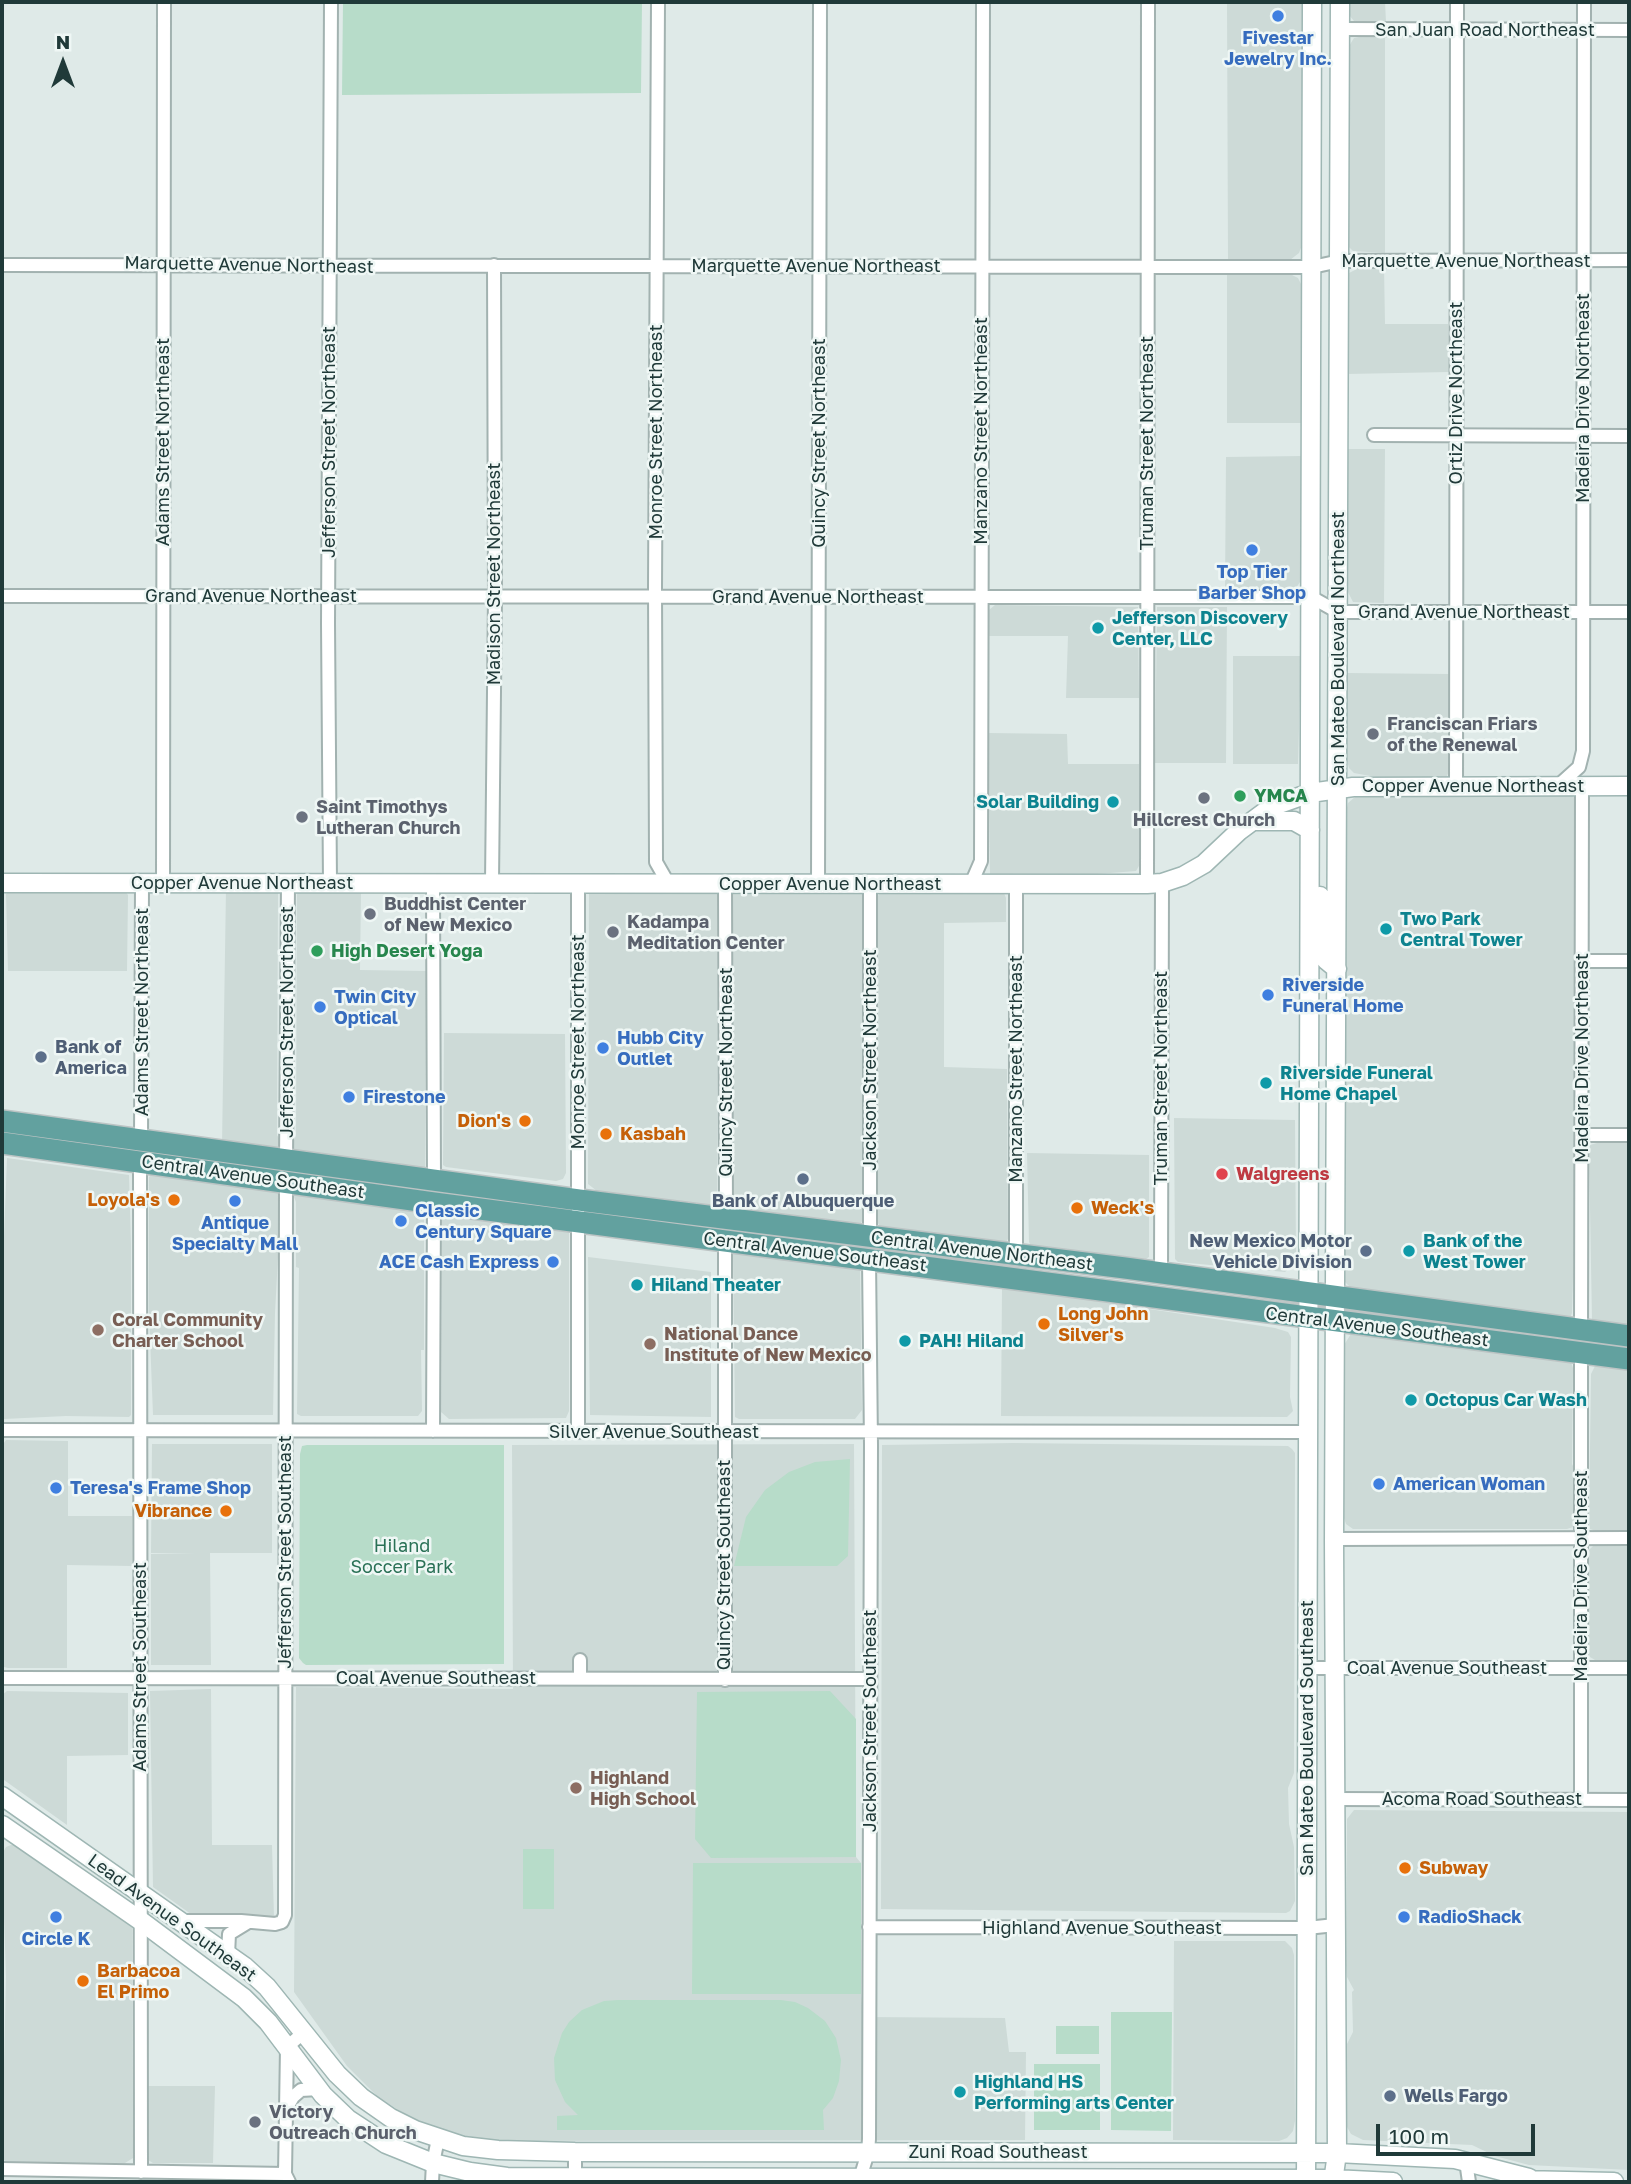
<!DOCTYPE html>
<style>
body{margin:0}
#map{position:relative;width:1631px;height:2184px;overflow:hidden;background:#dfeae8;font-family:"Golos Text",sans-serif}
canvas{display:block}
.frame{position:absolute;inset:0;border:4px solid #203a39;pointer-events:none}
.north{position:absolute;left:28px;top:28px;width:70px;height:70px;-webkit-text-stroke:5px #eff7f5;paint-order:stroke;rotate:0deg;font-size:19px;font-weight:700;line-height:28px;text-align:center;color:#203a39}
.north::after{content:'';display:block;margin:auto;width:24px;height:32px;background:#203a39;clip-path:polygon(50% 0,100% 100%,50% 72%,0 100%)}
.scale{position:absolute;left:1376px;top:2124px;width:159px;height:32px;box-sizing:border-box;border:4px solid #203a39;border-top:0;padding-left:9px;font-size:21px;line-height:24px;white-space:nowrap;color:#203a39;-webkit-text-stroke:5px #eff7f5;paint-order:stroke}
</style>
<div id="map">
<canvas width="1631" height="2184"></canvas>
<div class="frame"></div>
<div class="north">N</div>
<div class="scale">100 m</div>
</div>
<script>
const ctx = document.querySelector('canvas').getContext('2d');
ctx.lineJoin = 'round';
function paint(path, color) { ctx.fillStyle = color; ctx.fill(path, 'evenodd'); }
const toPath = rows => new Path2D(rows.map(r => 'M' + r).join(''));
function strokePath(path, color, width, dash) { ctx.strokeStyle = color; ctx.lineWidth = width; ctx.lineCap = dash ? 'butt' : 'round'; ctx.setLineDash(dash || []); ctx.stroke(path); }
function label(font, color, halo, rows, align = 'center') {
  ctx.font = font + ' "Golos Text",sans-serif'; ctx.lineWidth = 5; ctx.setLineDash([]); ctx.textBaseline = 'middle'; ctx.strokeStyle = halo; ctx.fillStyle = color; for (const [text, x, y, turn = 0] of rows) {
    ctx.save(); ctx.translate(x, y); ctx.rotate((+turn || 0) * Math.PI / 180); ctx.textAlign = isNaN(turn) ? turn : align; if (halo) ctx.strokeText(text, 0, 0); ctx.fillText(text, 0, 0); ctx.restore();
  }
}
paint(toPath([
 [1227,2,1303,2,1302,245,1299,253,1290,260,1228,259],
 [1347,2,1385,2,1386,22,1359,23,1354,21,1349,15],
 [1359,37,1385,37,1385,253,1353,251,1348,246,1346,236,1346,51,1354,38],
 [1361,267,1384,267,1385,324,1448,324,1449,372,1347,374,1347,286,1349,273],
 [1227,275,1292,275,1298,278,1302,286,1302,423,1227,423],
 [1347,449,1385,449,1384,603,1353,602,1346,588],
 [1302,456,1300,582,1296,588,1290,591,1225,591,1226,457],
 [995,605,1138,607,1139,698,1066,698,1068,636,989,636,989,610],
 [1157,607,1227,607,1226,763,1155,763],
 [1233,656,1301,656,1298,764,1233,764],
 [1347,673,1449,674,1449,771,1447,776,1387,779,1354,773,1349,768,1346,758],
 [988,733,1067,734,1068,764,1139,764,1139,866,1136,871,1072,876,995,876,990,874],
 [1387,792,1568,793,1575,798,1574,1242,1572,1313,1570,1319,1352,1289,1345,1282,1346,812,1348,803,1355,797],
 [226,889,276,890,278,893,277,1135,281,1142,279,1153,222,1145],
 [302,889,361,890,360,970,426,971,425,1169,294,1154,294,1140,296,1136,297,894],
 [594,890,717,892,717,1200,714,1206,597,1191,588,1184,589,893],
 [9,891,125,891,128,895,127,971,8,971,6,894],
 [734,891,861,892,864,896,864,1216,860,1226,739,1210,731,1202,732,895],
 [880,892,1004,893,1006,898,1006,922,944,923,944,1067,1007,1069,1008,1239,1005,1244,880,1227,878,1223,878,896],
 [444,1033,565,1034,566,1173,563,1179,556,1181,446,1167,443,1165],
 [1174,1118,1295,1120,1296,1257,1290,1268,1285,1272,1178,1262,1175,1259],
 [1597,1143,1629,1143,1629,1328,1592,1321,1589,1150,1590,1145],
 [1027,1153,1149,1155,1149,1257,1146,1259,1031,1246,1029,1242],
 [7,1158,129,1175,131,1245,131,1415,129,1417,66,1416,4,1419,2,1289],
 [156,1170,282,1183,275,1313,273,1415,153,1415,149,1312,149,1177],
 [296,1186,424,1207,424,1350,421,1350,422,1411,418,1416,301,1416,297,1414,299,1268,296,1267,296,1202,294,1197],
 [442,1213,569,1227,569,1411,566,1418,449,1419,441,1412],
 [735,1251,860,1267,862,1410,855,1419,739,1419,735,1417,733,1254],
 [588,1257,711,1272,711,1417,590,1415],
 [1002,1289,1023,1290,1275,1328,1288,1332,1291,1337,1290,1397,1293,1411,1287,1417,1001,1416],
 [1357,1332,1565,1359,1571,1362,1573,1368,1572,1464,1575,1470,1573,1527,1567,1529,1353,1529,1346,1524,1344,1518,1344,1345,1351,1334],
 [1603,1364,1629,1368,1629,1531,1596,1531,1590,1529,1589,1522,1591,1374,1595,1366],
 [6,1440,68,1441,68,1516,132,1516,132,1566,67,1565,67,1668,8,1668,4,1667,2,1662,4,1552,2,1446],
 [1013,1443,1288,1446,1292,1449,1295,1453,1294,1773,1288,1788,1289,1824,1294,1847,1295,1901,1290,1911,1286,1913,881,1909,882,1445],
 [152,1444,272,1444,272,1553,210,1553,211,1665,151,1665,151,1554,195,1553,151,1553],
 [854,1444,856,1857,861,1863,861,1994,863,2017,1005,2018,1009,2052,1026,2052,1025,2140,476,2141,425,2127,378,2097,347,2066,294,1992,296,1687,513,1689,512,1445],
 [1594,1545,1629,1545,1629,1660,1595,1660,1590,1657,1588,1652,1588,1551],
 [211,1689,212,1845,272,1845,274,1918,195,1917,153,1887,150,1691],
 [7,1691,128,1693,128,1755,67,1756,67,1825,4,1780,2,1695],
 [1354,1810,1629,1812,1629,2170,1529,2165,1495,2156,1472,2145,1363,2140,1351,2134,1347,2127,1346,2046,1353,2032,1352,1992,1354,1990,1347,1977,1346,1966,1347,1819],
 [11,1845,17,1845,132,1927,133,2158,125,2163,7,2162,2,2159,6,1977,2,1854,6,1847],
 [1174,1941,1285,1941,1292,1948,1294,1955,1295,2121,1293,2131,1287,2138,1279,2141,1173,2140],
 [146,2086,215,2086,213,2163,153,2163,148,2160,146,2156]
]), '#cddad7');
paint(toPath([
 [343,2,642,2,641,93,342,95],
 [307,1445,504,1445,504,1664,306,1665,303,1663,299,1658,300,1454,302,1446],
 [850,1459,848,1556,837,1566,734,1566,746,1517,765,1490,789,1472,815,1462],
 [830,1691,856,1719,856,1857,711,1858,695,1839,697,1692],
 [523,1849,554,1849,554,1909,523,1909],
 [693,1863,861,1863,861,1994,692,1994],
 [618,2000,781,2000,795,2002,808,2008,825,2021,836,2038,841,2060,839,2081,833,2098,823,2110,824,2130,557,2130,557,2116,578,2115,565,2102,555,2080,554,2058,562,2033,569,2022,582,2010,604,2001],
 [1111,2012,1172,2012,1171,2131,1111,2130],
 [1056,2026,1099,2026,1099,2054,1056,2054],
 [1034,2064,1100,2064,1100,2130,1034,2130]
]), '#b7dcc9');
const street = toPath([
 [658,2,655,587,656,862,668,883],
 [1340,29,1629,30],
 [2,265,1312,267,1340,261,1629,260],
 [1374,435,1629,436],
 [2,596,1311,597,1338,612,1629,612],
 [1456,785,1457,2],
 [1559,785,1579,767,1583,751,1584,2],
 [492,882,495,596,494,265],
 [163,883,164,2],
 [330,883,328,623,331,2],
 [433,883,434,1181],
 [578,883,578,1432],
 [725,884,726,1219],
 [818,884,820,2],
 [971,884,981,861,983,2],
 [1147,884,1148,2],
 [1582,961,1629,961],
 [1582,1135,1629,1135],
 [141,1141,142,883],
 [140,1161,141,2172],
 [286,1161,288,883],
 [870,1237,870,884],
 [1016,1254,1016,884],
 [1161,1273,1162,883],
 [1581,1330,1582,785],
 [2,1430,1307,1432],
 [433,1431,434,1203],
 [1334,1539,1629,1538],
 [580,1660,580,1678],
 [1307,1668,1629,1668],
 [2,1678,870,1679],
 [725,1680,725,1241],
 [1334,1799,1629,1800],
 [1581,1799,1581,1353],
 [179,1921,241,1921,275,1924,282,1922,285,1915,286,1181],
 [869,1927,1307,1928,1335,1925],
 [228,1955,229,1934,247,1923],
 [286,2109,293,2097,301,2090,319,2089],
 [575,2152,575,2182],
 [1466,2161,1469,2182],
 [2,2169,285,2174],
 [289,2182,285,2174,287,2047,303,2033],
 [432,2182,433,2163,438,2139],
 [859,2182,868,2152,869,2139,871,1445,869,1259]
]);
const secondary = toPath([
 [1253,821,1294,821,1310,830],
 [2,883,1147,884,1162,883,1183,876,1204,864,1239,831,1266,811,1279,804,1310,793,1353,787,1629,786],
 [1320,896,1323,951,1326,960,1337,969],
 [2,1796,244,1966,267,1987,337,2074,361,2097,391,2118,415,2130,463,2146,498,2150,575,2152,1337,2153,1455,2159,1529,2178],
 [2,1825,141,1921,244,1998,268,2022,323,2095,348,2119,386,2144,433,2163,470,2172,507,2177,1333,2179,1393,2182],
 [1520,2180,1614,2182],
 [1306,2182,1312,2],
 [1333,2182,1337,2153,1334,1539,1340,2]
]);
const primary = toPath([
 [2,1121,579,1200,1125,1268,1629,1336],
 [2,1143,434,1203,1629,1359]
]);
strokePath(street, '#a2b2b0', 16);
strokePath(secondary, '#9eb6b3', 21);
strokePath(primary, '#bcc4c4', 24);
strokePath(street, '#fff', 12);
strokePath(secondary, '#fff', 18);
strokePath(primary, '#62a19f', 21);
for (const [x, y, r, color] of [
 [1278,16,7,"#3f7fe0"],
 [1252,550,7,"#3f7fe0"],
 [1098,628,7,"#0f9aa8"],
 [1373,734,7,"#6b7280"],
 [1240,796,7,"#2e9e5b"],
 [1204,798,7,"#6b7280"],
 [1113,802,7,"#0f9aa8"],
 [302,817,7,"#6b7280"],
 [370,914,7,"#6b7280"],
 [1386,929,7,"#0f9aa8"],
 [613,932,7,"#6b7280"],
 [317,951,7,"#2e9e5b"],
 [1268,995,7,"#3f7fe0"],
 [320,1007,7,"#3f7fe0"],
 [603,1048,7,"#3f7fe0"],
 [41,1057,7,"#5c6f8a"],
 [1266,1083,7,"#0f9aa8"],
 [349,1097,7,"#3f7fe0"],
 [525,1121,7,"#e8710a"],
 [606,1134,7,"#e8710a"],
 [1222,1174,7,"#e0444e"],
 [803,1179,7,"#5c6f8a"],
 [174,1200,7,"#e8710a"],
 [235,1201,7,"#3f7fe0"],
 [1077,1208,7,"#e8710a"],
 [401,1221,7,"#3f7fe0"],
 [1366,1251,7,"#5c6f8a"],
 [1409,1251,7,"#0f9aa8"],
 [553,1262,7,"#3f7fe0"],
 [637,1285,7,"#0f9aa8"],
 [1044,1324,7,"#e8710a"],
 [98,1330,7,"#8d6e63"],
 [905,1341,7,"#0f9aa8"],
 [650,1344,7,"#8d6e63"],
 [1411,1400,7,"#0f9aa8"],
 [1379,1484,7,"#3f7fe0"],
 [56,1488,7,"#3f7fe0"],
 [226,1511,7,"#e8710a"],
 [576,1788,7,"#8d6e63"],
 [1405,1868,7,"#e8710a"],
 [56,1917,7,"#3f7fe0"],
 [1404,1917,7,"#3f7fe0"],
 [83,1981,7,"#e8710a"],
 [960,2092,7,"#0f9aa8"],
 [1390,2096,7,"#5c6f8a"],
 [255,2122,7,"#6b7280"]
]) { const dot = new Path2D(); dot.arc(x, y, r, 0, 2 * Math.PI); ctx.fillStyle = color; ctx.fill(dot); strokePath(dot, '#eff7f5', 2.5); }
label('18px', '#203a39', '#eff7f5', [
 ["San Juan Road Northeast",1485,30],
 ["Marquette Avenue Northeast",1466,261],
 ["Marquette Avenue Northeast",249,265,1],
 ["Marquette Avenue Northeast",816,266],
 ["Ortiz Drive Northeast",1456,393,-90],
 ["Madeira Drive Northeast",1583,398,-90],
 ["Manzano Street Northeast",981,431,-90],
 ["Monroe Street Northeast",656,432,-90],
 ["Adams Street Northeast",163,442,-90],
 ["Jefferson Street Northeast",329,442,-90],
 ["Quincy Street Northeast",819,443,-90],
 ["Truman Street Northeast",1147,443,-90],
 ["Madison Street Northeast",494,574,-90],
 ["Grand Avenue Northeast",251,596],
 ["Grand Avenue Northeast",818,597],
 ["Grand Avenue Northeast",1464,612],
 ["San Mateo Boulevard Northeast",1338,649,-90],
 ["Copper Avenue Northeast",1473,786],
 ["Copper Avenue Northeast",242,883],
 ["Copper Avenue Northeast",830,884],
 ["Adams Street Northeast",142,1012,-90],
 ["Jefferson Street Northeast",287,1022,-90],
 ["Monroe Street Northeast",578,1042,-90],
 ["Madeira Drive Northeast",1582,1058,-90],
 ["Jackson Street Northeast",870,1060,-90],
 ["Manzano Street Northeast",1016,1069,-90],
 ["Quincy Street Northeast",726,1072,-90],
 ["Truman Street Northeast",1161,1078,-90],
 ["Central Avenue Southeast",253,1177,8],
 ["Central Avenue Northeast",982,1251,7],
 ["Central Avenue Southeast",815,1252,7],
 ["Central Avenue Southeast",1377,1327,7],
 ["Silver Avenue Southeast",654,1432],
 ["Jefferson Street Southeast",285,1552,-90],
 ["Quincy Street Southeast",724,1565,-90],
 ["Madeira Drive Southeast",1581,1576,-90],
 ["Adams Street Southeast",140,1667,-90],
 ["Coal Avenue Southeast",1447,1668],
 ["Coal Avenue Southeast",436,1678],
 ["Jackson Street Southeast",870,1721,-90],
 ["San Mateo Boulevard Southeast",1307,1738,-90],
 ["Acoma Road Southeast",1482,1799],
 ["Lead Avenue Southeast",172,1918,36],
 ["Highland Avenue Southeast",1102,1928],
 ["Zuni Road Southeast",998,2152]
]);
label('bold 18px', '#366cbe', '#eff7f5', [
 ["Fivestar",1278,38,"center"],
 ["Jewelry Inc.",1278,59,"center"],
 ["Top Tier",1252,572,"center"],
 ["Barber Shop",1252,593,"center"],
 ["Riverside",1282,985],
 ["Funeral Home",1282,1006],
 ["Twin City",334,997],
 ["Optical",334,1018],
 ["Hubb City",617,1038],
 ["Outlet",617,1059],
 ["Firestone",363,1097],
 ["Classic",415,1211],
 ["Century Square",415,1232],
 ["Antique",235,1223,"center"],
 ["Specialty Mall",235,1244,"center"],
 ["ACE Cash Express",539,1262,"right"],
 ["American Woman",1393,1484],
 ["Teresa's Frame Shop",70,1488],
 ["RadioShack",1418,1917],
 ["Circle K",56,1939,"center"]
], 'left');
label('bold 18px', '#0d838f', '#eff7f5', [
 ["Jefferson Discovery",1112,618],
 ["Center, LLC",1112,639],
 ["Solar Building",1099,802,"right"],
 ["Two Park",1400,919],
 ["Central Tower",1400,940],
 ["Riverside Funeral",1280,1073],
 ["Home Chapel",1280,1094],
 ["Bank of the",1423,1241],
 ["West Tower",1423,1262],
 ["Hiland Theater",651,1285],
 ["PAH! Hiland",919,1341],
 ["Octopus Car Wash",1425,1400],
 ["Highland HS",974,2082],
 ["Performing arts Center",974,2103]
], 'left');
label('bold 18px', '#5b616d', '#eff7f5', [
 ["Franciscan Friars",1387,724],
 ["of the Renewal",1387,745],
 ["Saint Timothys",316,807],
 ["Lutheran Church",316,828],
 ["Hillcrest Church",1204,820,"center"],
 ["Buddhist Center",384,904],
 ["of New Mexico",384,925],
 ["Kadampa",627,922],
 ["Meditation Center",627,943],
 ["Victory",269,2112],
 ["Outreach Church",269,2133]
], 'left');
label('bold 18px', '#27864d', '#eff7f5', [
 ["YMCA",1254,796],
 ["High Desert Yoga",331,951]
], 'left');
label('bold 18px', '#4e5e75', '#eff7f5', [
 ["Bank of",55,1047],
 ["America",55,1068],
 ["Bank of Albuquerque",803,1201,"center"],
 ["New Mexico Motor",1352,1241,"right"],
 ["Vehicle Division",1352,1262,"right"],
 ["Wells Fargo",1404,2096]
], 'left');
label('bold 18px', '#c56008', '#eff7f5', [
 ["Dion's",511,1121,"right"],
 ["Kasbah",620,1134],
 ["Loyola's",160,1200,"right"],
 ["Weck's",1091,1208],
 ["Long John",1058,1314],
 ["Silver's",1058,1335],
 ["Vibrance",212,1511,"right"],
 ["Subway",1419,1868],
 ["Barbacoa",97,1971],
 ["El Primo",97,1992]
], 'left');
label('bold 18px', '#be3a42', '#eff7f5', [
 ["Walgreens",1236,1174]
], 'left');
label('bold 18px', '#785e54', '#eff7f5', [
 ["Coral Community",112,1320],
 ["Charter School",112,1341],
 ["National Dance",664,1334],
 ["Institute of New Mexico",664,1355],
 ["Highland",590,1778],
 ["High School",590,1799]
], 'left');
label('18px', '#2a7156', '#eff7f5', [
 ["Hiland",402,1546],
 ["Soccer Park",402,1567]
]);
</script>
